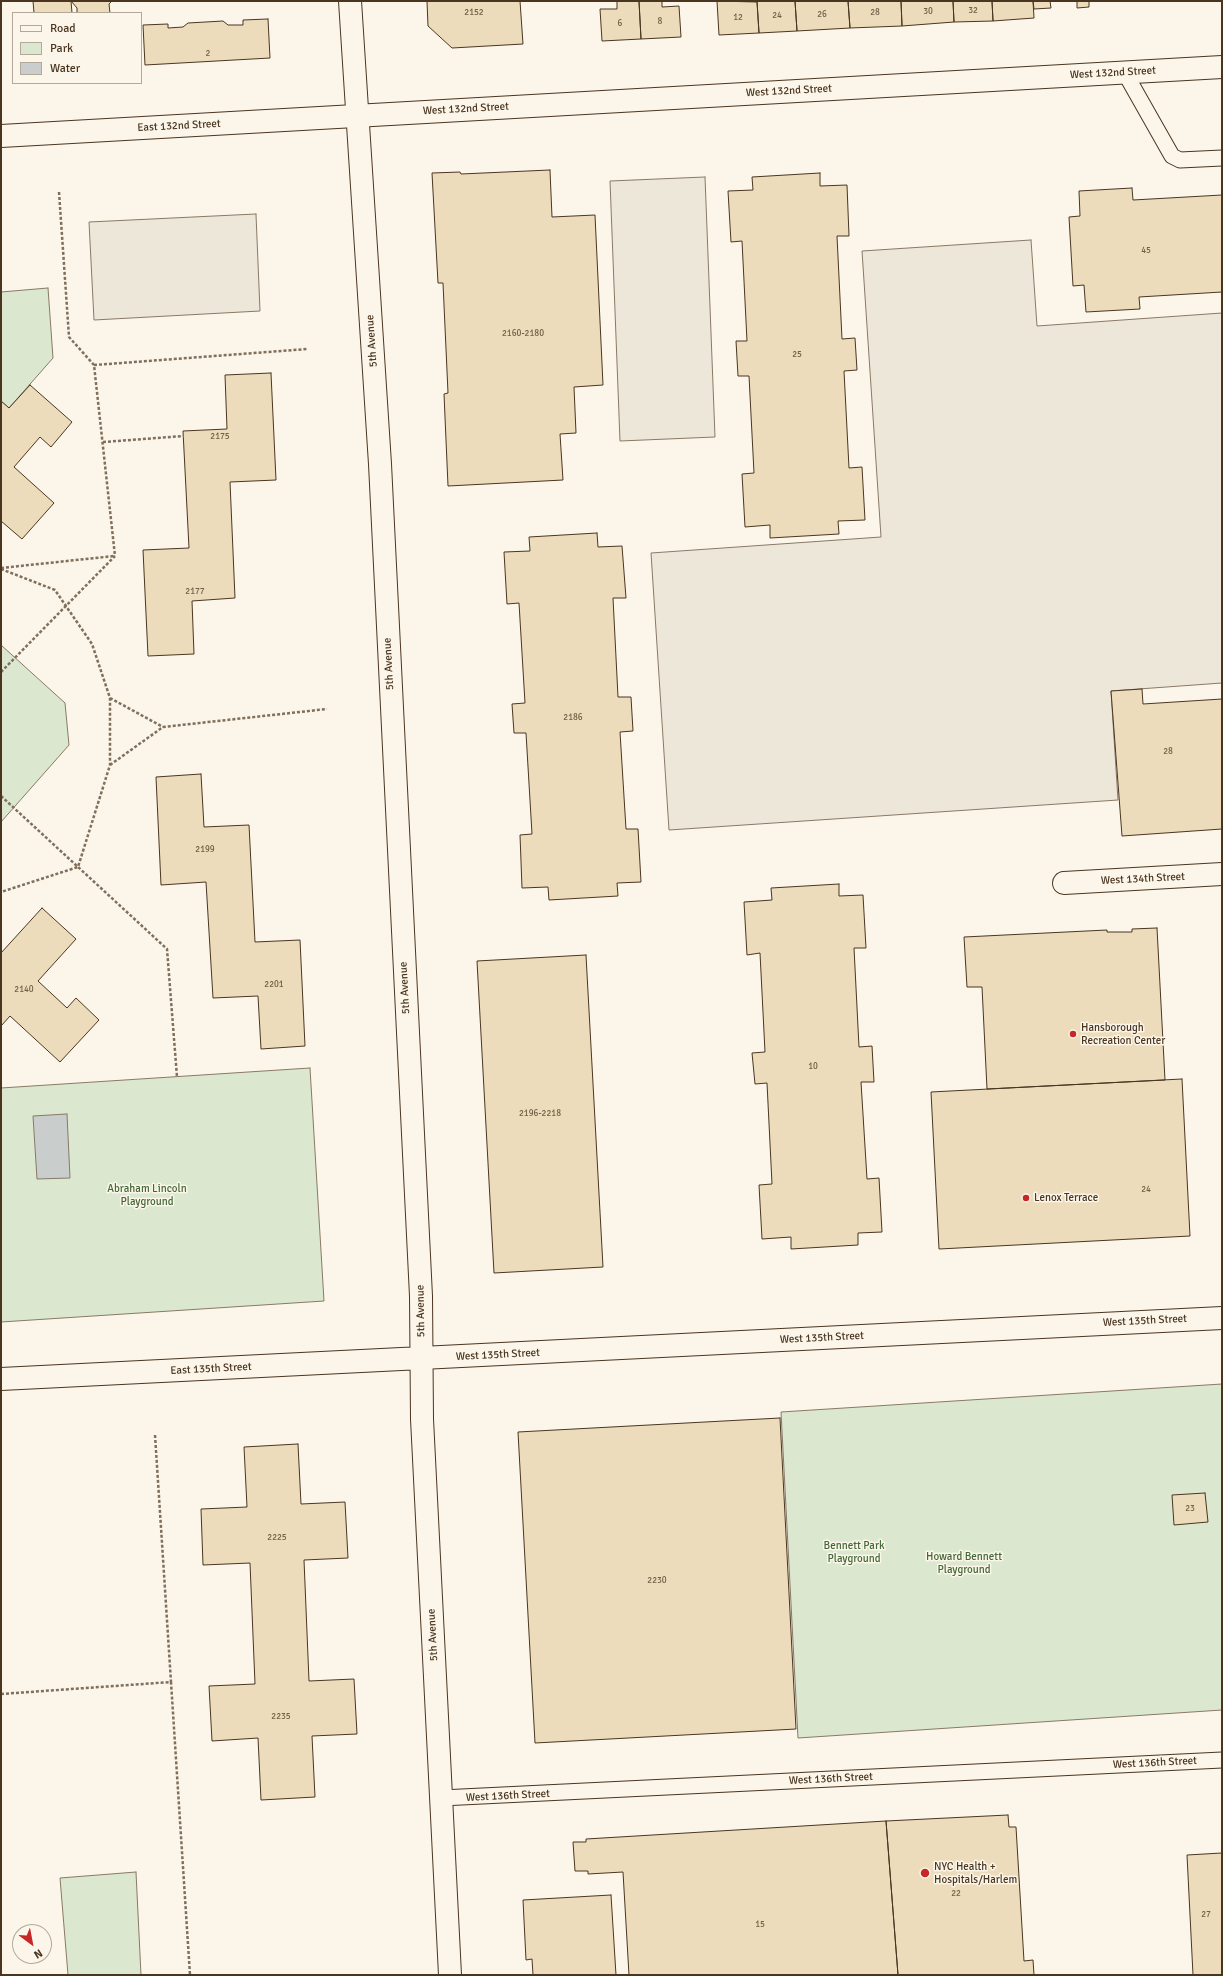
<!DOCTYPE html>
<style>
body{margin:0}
#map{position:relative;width:1223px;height:1976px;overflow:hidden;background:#fbf6e9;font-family:Signika,sans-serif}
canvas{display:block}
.frame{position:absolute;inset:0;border:2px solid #4a3520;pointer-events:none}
.legend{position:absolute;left:12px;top:12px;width:130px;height:72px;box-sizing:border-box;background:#fbf6e9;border:1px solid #b4a999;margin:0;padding:5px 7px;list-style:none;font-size:12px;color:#4a3520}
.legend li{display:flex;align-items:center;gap:8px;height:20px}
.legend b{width:20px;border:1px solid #b4a999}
.north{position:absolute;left:12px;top:1924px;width:40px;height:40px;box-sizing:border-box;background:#fbf6e9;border:1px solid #b4a999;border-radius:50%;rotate:148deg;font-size:11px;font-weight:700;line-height:16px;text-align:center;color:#4a3520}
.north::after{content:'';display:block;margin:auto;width:14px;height:18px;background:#c62828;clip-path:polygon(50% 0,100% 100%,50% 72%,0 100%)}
</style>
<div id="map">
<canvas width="1223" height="1976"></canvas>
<div class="frame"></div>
<ul class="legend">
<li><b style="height:5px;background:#fbf6e9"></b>Road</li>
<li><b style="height:11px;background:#dce7d0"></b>Park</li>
<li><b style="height:11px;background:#c9cecd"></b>Water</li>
</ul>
<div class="north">N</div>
</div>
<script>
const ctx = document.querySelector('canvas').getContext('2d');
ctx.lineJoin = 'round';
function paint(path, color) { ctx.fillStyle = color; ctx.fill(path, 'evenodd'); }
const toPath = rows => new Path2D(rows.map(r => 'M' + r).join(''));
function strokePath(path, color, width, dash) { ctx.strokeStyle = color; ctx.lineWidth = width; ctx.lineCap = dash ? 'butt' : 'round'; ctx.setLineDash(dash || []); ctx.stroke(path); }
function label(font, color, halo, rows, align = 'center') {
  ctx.font = font + ' Signika,sans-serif'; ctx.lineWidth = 3; ctx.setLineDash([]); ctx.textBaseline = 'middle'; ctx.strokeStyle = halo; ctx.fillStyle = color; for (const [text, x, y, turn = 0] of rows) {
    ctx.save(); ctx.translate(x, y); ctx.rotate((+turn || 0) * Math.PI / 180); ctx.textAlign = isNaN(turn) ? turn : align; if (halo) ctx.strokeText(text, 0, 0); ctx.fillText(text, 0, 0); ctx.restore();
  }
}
const green = toPath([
 [48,288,53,358,9,408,1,401,1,292,48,288],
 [1,645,65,703,69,745,1,822,1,645],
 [310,1068,324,1301,1,1322,1,1088,310,1068],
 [1222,1384,1222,1710,798,1738,781,1412,1222,1384],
 [136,1872,141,1975,68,1975,60,1878,136,1872]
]);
paint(green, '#dce7d0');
strokePath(green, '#887966', 1);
const parking = toPath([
 [705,177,715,437,620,441,610,181,705,177],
 [256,214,260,311,94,320,89,222,256,214],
 [1031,240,1037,326,1222,313,1222,683,1111,691,1118,800,669,830,651,553,881,537,862,251,1031,240]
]);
paint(parking, '#ede7d9');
strokePath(parking, '#887966', 1);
const water = toPath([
 [67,1114,70,1178,37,1179,33,1116,67,1114]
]);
paint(water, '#c9cecd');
strokePath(water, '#887966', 1);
const building = toPath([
 [33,1,71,1,72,13,34,13,33,1],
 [71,1,112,1,109,4,110,13,77,13,77,8,71,1],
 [427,1,520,1,523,44,452,48,428,26,427,1],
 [617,1,639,1,641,39,602,41,600,9,617,9,617,1],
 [639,1,662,1,662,7,679,6,681,37,641,39,639,1],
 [717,1,757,2,759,33,719,35,717,1],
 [795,1,797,31,759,33,757,1,795,1],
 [795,1,848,1,850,28,797,31,795,1],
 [848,1,901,1,902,26,850,28,848,1],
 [901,1,953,1,954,22,902,26,901,1],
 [953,1,992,1,993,21,954,22,953,1],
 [992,1,1033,1,1034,18,993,21,992,1],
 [1033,1,1050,1,1051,8,1034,9,1033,1],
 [1077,1,1098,1,1089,1,1089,7,1077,8,1077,1],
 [268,19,270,58,145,65,143,25,168,24,168,28,183,27,188,23,223,21,228,25,243,25,243,20,268,19],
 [550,170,552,217,595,215,603,385,574,387,576,433,560,434,563,480,448,486,444,394,448,393,443,283,438,283,432,173,460,172,461,174,550,170],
 [820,173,820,186,847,185,849,236,837,236,842,339,855,338,857,370,844,371,849,468,862,467,865,520,838,521,839,534,770,538,770,525,745,527,742,474,754,473,749,376,738,376,736,341,747,341,742,241,731,242,728,191,753,190,752,177,820,173],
 [1132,188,1133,200,1222,195,1222,292,1139,297,1140,309,1086,312,1084,285,1073,286,1069,217,1080,216,1079,191,1132,188],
 [271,373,276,480,230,482,235,598,192,601,194,654,148,656,143,550,189,548,183,431,227,429,225,375,271,373],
 [30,385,72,422,51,447,40,437,14,467,54,503,22,539,1,521,1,401,9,408,30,385],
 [597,533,598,547,622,546,626,598,613,598,618,697,631,697,633,731,620,732,626,829,638,829,641,882,617,883,618,896,549,900,548,887,522,888,520,835,532,834,526,733,514,733,512,704,525,703,519,603,507,604,504,552,530,551,529,537,597,533],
 [1142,689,1143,704,1222,699,1222,829,1122,836,1111,691,1142,689],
 [201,774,204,827,249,825,255,942,300,940,305,1046,261,1049,258,996,213,998,206,882,161,885,156,777,201,774],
 [839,884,839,896,863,895,866,948,854,948,859,1047,872,1046,874,1082,861,1082,867,1179,879,1178,882,1232,858,1233,858,1245,791,1249,791,1237,762,1239,759,1185,772,1184,767,1083,755,1084,752,1053,765,1052,760,953,747,955,744,902,772,900,771,888,839,884],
 [42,908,76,939,38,981,67,1008,76,998,99,1020,60,1062,10,1016,1,1026,1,953,42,908],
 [1157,928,1165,1080,987,1089,982,987,967,987,964,937,1107,930,1107,932,1132,932,1132,929,1157,928],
 [586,955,603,1267,494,1273,477,961,586,955],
 [1182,1079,1190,1236,939,1249,931,1092,1182,1079],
 [780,1418,796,1729,535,1743,518,1432,780,1418],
 [298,1444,301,1504,345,1502,348,1558,304,1560,309,1681,354,1679,357,1734,312,1736,315,1797,261,1800,258,1738,212,1741,209,1686,255,1684,250,1563,203,1565,201,1509,247,1507,244,1447,298,1444],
 [1205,1493,1208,1522,1174,1525,1172,1495,1205,1493],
 [1008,1815,1009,1827,1016,1827,1024,1961,1033,1960,1034,1975,898,1975,886,1821,1008,1815],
 [886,1821,898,1975,629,1975,623,1872,588,1874,588,1871,575,1871,573,1842,586,1842,586,1839,886,1821],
 [1222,1853,1222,1975,1193,1975,1187,1855,1222,1853],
 [611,1895,616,1975,533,1975,532,1959,526,1960,523,1900,611,1895]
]);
paint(building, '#ecdcbc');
strokePath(building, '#4a3520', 1);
const lane = toPath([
 [1125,73,1172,156,1180,160,1222,158],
 [441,1798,1222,1760]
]);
const street = toPath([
 [1,136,1222,67],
 [1064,883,1222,874]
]);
const secondary = toPath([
 [350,1,380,464,421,1296,422,1419,450,1975],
 [1,1379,1222,1318]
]);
strokePath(lane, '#4a3520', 17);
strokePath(street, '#4a3520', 24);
strokePath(secondary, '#4a3520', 24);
strokePath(toPath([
 [59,192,69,337,94,365,115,556],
 [94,365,308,349],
 [103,442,184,436],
 [1,568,114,556],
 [1,569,55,590,92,644,110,698,110,765,78,867,1,892],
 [1,672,115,556],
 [110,698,163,727],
 [110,765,163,727,327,709],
 [1,796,167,949,177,1077],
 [155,1435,171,1682],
 [1,1694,171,1682,190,1975]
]), '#7f6f5c', 2.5, [3, 2]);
strokePath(lane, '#fbf6e9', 15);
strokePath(street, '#fbf6e9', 22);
strokePath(secondary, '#fbf6e9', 22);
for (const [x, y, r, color] of [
 [1073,1034,4,"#c62828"],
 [1026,1198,4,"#c62828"],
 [925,1873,5,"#c62828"]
]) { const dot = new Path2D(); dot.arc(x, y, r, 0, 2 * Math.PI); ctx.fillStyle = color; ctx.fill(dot); strokePath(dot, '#fbf6e9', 1.5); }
label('9px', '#725f47', null, [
 ["32",973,11],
 ["30",928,12],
 ["2152",474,13],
 ["28",875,13],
 ["26",822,15],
 ["24",777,16],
 ["12",738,18],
 ["8",660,22],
 ["6",620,24],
 ["2",208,54],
 ["45",1146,251],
 ["2160-2180",523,334],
 ["25",797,355],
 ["2175",220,437],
 ["2177",195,592],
 ["2186",573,718],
 ["28",1168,752],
 ["2199",205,850],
 ["2201",274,985],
 ["2140",24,990],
 ["10",813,1067],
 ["2196-2218",540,1114],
 ["24",1146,1190],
 ["23",1190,1509],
 ["2225",277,1538],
 ["2230",657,1581],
 ["2235",281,1717],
 ["22",956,1894],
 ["27",1206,1915],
 ["15",760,1925]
]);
label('11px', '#4a3520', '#fbf6e9', [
 ["West 132nd Street",1113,73,-3],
 ["West 132nd Street",789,91,-3],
 ["West 132nd Street",466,109,-3],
 ["East 132nd Street",179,126,-3],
 ["5th Avenue",372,341,-94],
 ["5th Avenue",389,664,-93],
 ["West 134th Street",1143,879,-3],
 ["5th Avenue",405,988,-93],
 ["5th Avenue",421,1311,-91],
 ["West 135th Street",1145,1321,-3],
 ["West 135th Street",822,1338,-3],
 ["West 135th Street",498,1355,-3],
 ["East 135th Street",211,1369,-3],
 ["5th Avenue",433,1635,-93],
 ["West 136th Street",1155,1763,-3],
 ["West 136th Street",831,1779,-3],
 ["West 136th Street",508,1796,-3]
]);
label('11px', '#4a3520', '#fbf6e9', [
 ["Hansborough",1081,1028],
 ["Recreation Center",1081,1041],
 ["Lenox Terrace",1034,1198],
 ["NYC Health +",934,1867],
 ["Hospitals/Harlem",934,1880]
], 'left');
label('11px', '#436837', '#fbf6e9', [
 ["Abraham Lincoln",147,1189],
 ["Playground",147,1202],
 ["Bennett Park",854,1546],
 ["Playground",854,1559],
 ["Howard Bennett",964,1557],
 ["Playground",964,1570]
]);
</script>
